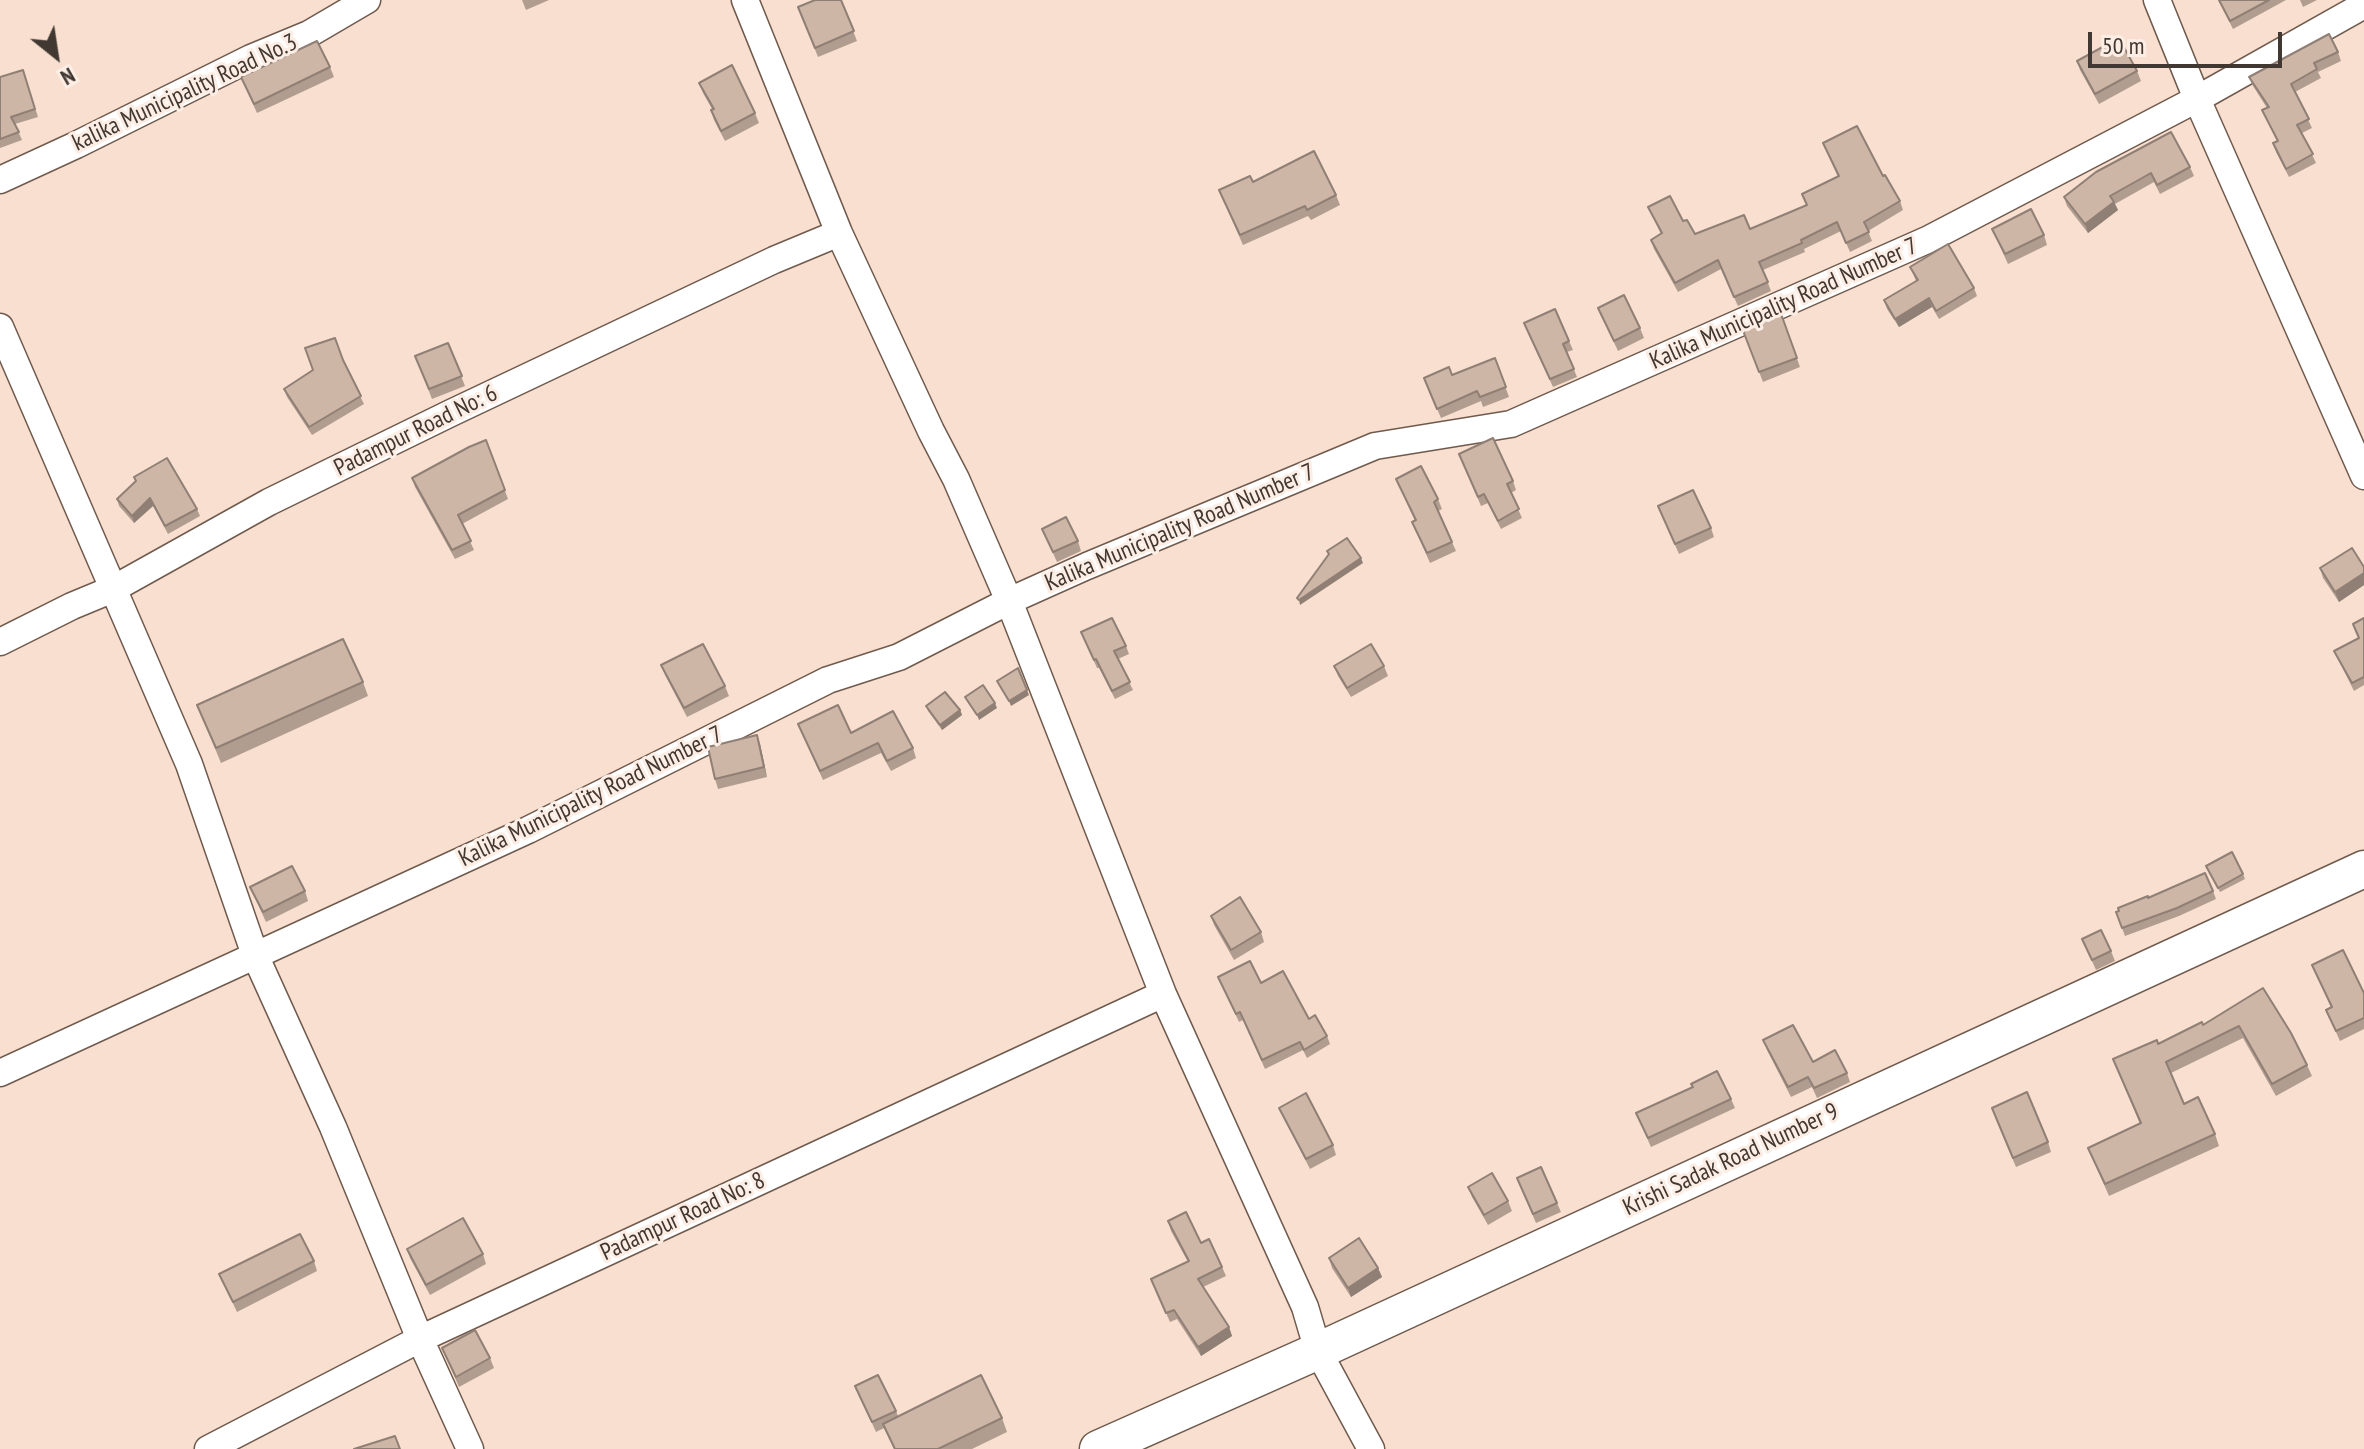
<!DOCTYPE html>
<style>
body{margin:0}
#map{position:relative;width:2364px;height:1449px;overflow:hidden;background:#f8dfcf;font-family:"PT Sans Narrow",sans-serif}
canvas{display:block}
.north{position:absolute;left:16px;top:16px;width:80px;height:80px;-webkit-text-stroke:6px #fdeee5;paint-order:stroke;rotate:150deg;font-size:22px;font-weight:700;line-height:32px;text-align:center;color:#423832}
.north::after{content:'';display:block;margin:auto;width:28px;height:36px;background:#423832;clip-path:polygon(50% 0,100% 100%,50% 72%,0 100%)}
.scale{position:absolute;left:2088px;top:32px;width:194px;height:36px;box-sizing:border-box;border:4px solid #423832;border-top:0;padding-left:10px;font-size:24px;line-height:28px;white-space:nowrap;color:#423832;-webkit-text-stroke:6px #fdeee5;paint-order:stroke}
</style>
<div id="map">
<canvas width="2364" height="1449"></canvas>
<div class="north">N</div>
<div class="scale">50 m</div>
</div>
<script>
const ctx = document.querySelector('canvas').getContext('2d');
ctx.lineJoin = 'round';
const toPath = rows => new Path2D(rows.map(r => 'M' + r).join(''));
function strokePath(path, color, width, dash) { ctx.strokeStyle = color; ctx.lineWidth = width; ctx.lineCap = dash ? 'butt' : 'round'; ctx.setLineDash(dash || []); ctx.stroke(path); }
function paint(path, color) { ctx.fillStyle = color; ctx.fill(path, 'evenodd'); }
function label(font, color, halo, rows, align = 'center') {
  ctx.font = font + ' "PT Sans Narrow",sans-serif'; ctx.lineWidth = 6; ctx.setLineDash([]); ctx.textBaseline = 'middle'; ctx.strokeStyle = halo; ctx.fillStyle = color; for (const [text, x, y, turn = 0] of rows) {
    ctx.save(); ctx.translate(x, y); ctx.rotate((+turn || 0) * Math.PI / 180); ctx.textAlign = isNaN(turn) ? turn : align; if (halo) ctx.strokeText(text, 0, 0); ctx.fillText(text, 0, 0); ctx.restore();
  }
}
const street = toPath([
 [745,0,839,233,931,431,956,479,1009,601,1163,994,1305,1307,1318,1351,1371,1449],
 [2157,0,2197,99,2364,476],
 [0,180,76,145,251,58,309,34,367,0],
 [0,327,189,764,255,955,333,1127,420,1339,470,1449],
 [0,642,72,606,113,589,269,502,451,413,774,260,839,233],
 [0,1073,528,830,828,680,899,657,1009,601,1087,566,1375,446,1511,424,1927,240,2197,99,2364,5],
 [208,1449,420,1339,1163,994]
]);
const secondary = toPath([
 [1098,1449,1318,1351,2364,869]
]);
strokePath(street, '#6f5a4d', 29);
strokePath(secondary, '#6f5a4d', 39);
strokePath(street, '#fff', 26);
strokePath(secondary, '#fff', 36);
paint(toPath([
 [522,0,549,0,526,10],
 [841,0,857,41,818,57,798,7],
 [2218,0,2286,0,2233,29],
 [2300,0,2317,0,2303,7],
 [2338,52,2341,61,2318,72,2321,78,2295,92,2312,128,2302,133,2316,163,2289,177,2276,152,2273,143,2277,141,2262,110,2267,108,2253,86,2249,77],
 [2077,61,2137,71,2141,81,2099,104,2080,70],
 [330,67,334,77,257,113,241,77],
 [23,70,38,117,15,124,22,140,0,148,0,77],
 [699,83,755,113,759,123,725,141,714,120,711,110,712,109,703,93],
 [1823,143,1883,176,1900,201,1903,210,1868,231,1872,241,1850,252,1841,231,1804,249,1805,252,1763,270,1771,291,1738,306,1721,269,1678,292,1654,249,1651,240,1661,234,1648,207,1695,234,1750,229,1806,205,1802,194,1838,177],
 [2190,167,2194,176,2160,194,2154,182,2115,204,2118,210,2088,233,2067,206,2064,197,2096,172],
 [1253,182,1336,195,1340,205,1311,220,1308,216,1243,245,1219,190],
 [1992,229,2044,235,2047,245,2008,264],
 [1910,267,1974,288,1977,296,1939,319,1932,307,1899,327,1887,309,1884,300,1916,281],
 [1598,308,1640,328,1644,338,1618,351],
 [1780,311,1800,367,1763,382,1742,328],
 [1524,323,1569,341,1573,350,1567,352,1577,377,1553,387],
 [448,343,465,386,432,399,415,356],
 [1495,358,1509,397,1483,407,1481,401,1441,418,1424,378,1452,375],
 [343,361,364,404,312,435,287,397,284,389],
 [486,440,508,499,462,524,474,550,455,559,415,487,412,478],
 [1459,454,1513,481,1516,490,1511,493,1522,518,1501,529,1488,503,1481,506],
 [134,477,197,509,200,516,168,534,153,506,134,523,119,506,117,499,136,481],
 [1396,479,1438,499,1442,509,1438,511,1456,551,1430,563,1412,522,1415,521],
 [1658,506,1711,528,1714,537,1679,554],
 [1042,529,1078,541,1081,551,1057,562],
 [2364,567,2364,585,2339,602,2323,578,2320,568],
 [2364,618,2364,685,2354,691,2334,651,2358,638],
 [1081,632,1126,646,1129,654,1118,659,1133,690,1115,699,1099,668,1097,668],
 [661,665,725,686,729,696,687,717,665,675],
 [1334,666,1384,666,1388,676,1351,697,1338,676],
 [363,682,368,696,221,763,197,705],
 [926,706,960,710,962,715,942,730,928,711],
 [798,724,851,733,913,748,916,758,891,771,881,753,823,780],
 [760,744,767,777,718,789,715,779],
 [2206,866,2243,874,2245,879,2220,892],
 [250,887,305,891,308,901,266,922],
 [2213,891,2216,899,2179,916,2125,936,2116,912,2148,898],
 [1211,916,1261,932,1264,942,1234,960,1214,925],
 [2082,939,2111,951,2115,961,2096,970],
 [2312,965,2364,993,2364,1029,2340,1041,2326,1010,2331,1007],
 [1218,977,1261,983,1309,1019,1327,1036,1330,1044,1307,1058,1303,1050,1265,1069,1243,1020,1239,1022],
 [2263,988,2307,1065,2312,1076,2276,1096,2243,1038,2171,1073,2184,1104,2215,1134,2219,1146,2109,1196,2088,1148,2140,1124,2113,1059,2158,1044,2203,1025],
 [1763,1040,1813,1062,1847,1073,1850,1082,1817,1098,1812,1087,1791,1097,1767,1050],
 [1692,1088,1731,1099,1735,1108,1651,1147,1636,1113],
 [1279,1108,1333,1145,1336,1155,1310,1169,1283,1117],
 [1995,1117,2048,1142,2051,1152,2016,1167],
 [1517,1178,1557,1203,1561,1212,1536,1223],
 [1468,1187,1508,1201,1512,1211,1488,1225,1472,1197],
 [1168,1221,1201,1243,1222,1267,1226,1276,1203,1287,1229,1327,1232,1336,1201,1356,1177,1319,1170,1322,1151,1279,1188,1262,1171,1231],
 [407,1249,483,1254,486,1264,430,1295,410,1258],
 [1329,1258,1378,1268,1382,1277,1351,1297,1332,1268],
 [314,1261,317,1271,237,1312,219,1274],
 [442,1348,490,1358,494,1368,459,1387],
 [855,1386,896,1411,898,1416,1002,1418,1007,1432,972,1449,894,1449,884,1428,876,1432]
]), '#b19d90');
paint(toPath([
 [2114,202,2118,210,2088,233,2085,224],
 [1929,298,1932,307,1899,327,1895,319],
 [150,498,153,506,134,523,132,516],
 [1361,558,1363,563,1300,605,1299,600],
 [2364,573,2364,585,2339,602,2335,592],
 [1027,690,1029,695,1011,706,1009,701],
 [995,703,997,708,979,720,977,715],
 [960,710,962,715,942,730,940,725],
 [757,735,760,744,767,777,764,767],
 [1378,1268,1382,1277,1351,1297,1348,1288],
 [1229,1327,1232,1336,1201,1356,1198,1347]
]), '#907f75');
const building = toPath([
 [815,0,841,0,854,31,815,48,798,7,815,0],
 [2219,0,2269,0,2230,21,2219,0],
 [2329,34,2338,52,2314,63,2317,69,2291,84,2309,119,2297,125,2313,154,2286,169,2273,143,2278,141,2262,110,2269,107,2249,77,2329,34],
 [2119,38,2137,71,2095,94,2077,61,2119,38],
 [317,41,330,67,254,104,241,77,317,41],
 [732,65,755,113,721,131,711,110,714,109,699,83,732,65],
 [23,70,35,109,11,117,19,132,0,139,0,77,23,70],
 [1857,126,1883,176,1885,175,1900,201,1864,222,1869,232,1846,243,1837,222,1801,240,1802,243,1759,262,1768,282,1734,297,1718,260,1675,283,1651,240,1662,233,1648,207,1670,196,1683,221,1687,220,1695,234,1744,215,1750,229,1807,205,1802,194,1839,176,1823,143,1857,126],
 [2171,132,2190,167,2157,185,2151,173,2110,196,2114,202,2085,224,2064,197,2096,172,2171,132],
 [1314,151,1336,195,1307,210,1305,206,1240,235,1219,190,1250,176,1253,182,1314,151],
 [2031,209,2044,235,2005,254,1992,229,2031,209],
 [1948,244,1974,288,1936,311,1929,298,1895,319,1884,300,1918,280,1910,267,1948,244],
 [1624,295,1640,328,1614,341,1598,308,1624,295],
 [1555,309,1569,341,1563,344,1574,369,1550,379,1524,323,1555,309],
 [1780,311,1797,358,1759,372,1742,328,1780,311],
 [335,338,343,360,361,396,309,427,284,389,313,370,305,348,335,338],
 [448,343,462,376,429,389,415,356,448,343],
 [1495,358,1506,387,1480,397,1477,391,1437,409,1424,378,1449,367,1452,375,1495,358],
 [1493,438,1513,481,1507,484,1519,509,1498,521,1484,494,1478,497,1459,454,1493,438],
 [486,440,505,490,458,515,471,541,452,550,412,478,469,447,486,440],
 [167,458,197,509,165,526,150,498,132,516,117,499,136,481,134,477,167,458],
 [1421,466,1438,499,1434,502,1452,542,1427,553,1412,522,1416,520,1396,479,1421,466],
 [1693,490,1711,528,1675,544,1658,506,1693,490],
 [1066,517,1078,541,1053,552,1042,529,1066,517],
 [1347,538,1361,558,1299,600,1297,598,1329,554,1327,551,1347,538],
 [2352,548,2364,567,2364,573,2335,592,2320,568,2352,548],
 [1112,618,1126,646,1114,651,1130,682,1112,691,1096,659,1094,660,1081,632,1112,618],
 [2364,618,2364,677,2352,683,2334,651,2359,638,2353,624,2364,618],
 [343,639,363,682,216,748,197,705,343,639],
 [703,644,725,686,684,708,661,665,703,644],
 [1371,644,1384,666,1347,688,1334,666,1371,644],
 [1018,668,1027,690,1009,701,997,681,1018,668],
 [983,685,995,703,977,715,965,697,983,685],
 [945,692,960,710,940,725,926,706,945,692],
 [838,705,851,733,893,711,913,748,887,761,878,743,820,771,798,724,838,705],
 [757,735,764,767,715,779,708,747,757,735],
 [2232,852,2243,874,2218,888,2206,866,2232,852],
 [292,866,305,891,263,912,250,887,292,866],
 [2205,873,2213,891,2177,908,2122,928,2116,912,2119,911,2118,908,2148,896,2148,898,2205,873],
 [1240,897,1261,932,1231,950,1211,916,1240,897],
 [2101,930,2111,951,2092,960,2082,939,2101,930],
 [2343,950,2364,993,2364,1018,2336,1031,2326,1010,2332,1007,2312,965,2343,950],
 [1250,961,1261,983,1283,971,1309,1019,1315,1015,1327,1036,1304,1050,1300,1042,1262,1060,1240,1012,1236,1014,1218,977,1250,961],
 [2263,988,2291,1033,2307,1065,2272,1084,2239,1026,2166,1062,2184,1104,2198,1097,2215,1134,2105,1184,2088,1148,2141,1123,2113,1059,2157,1040,2158,1044,2202,1022,2203,1025,2263,988],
 [1793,1025,1813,1062,1835,1050,1847,1073,1814,1088,1808,1077,1788,1087,1763,1040,1793,1025],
 [1717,1071,1731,1099,1648,1138,1636,1113,1693,1087,1691,1084,1717,1071],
 [2027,1092,2048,1142,2013,1158,1992,1108,2027,1092],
 [1306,1093,1333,1145,1306,1159,1279,1108,1306,1093],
 [1541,1167,1557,1203,1533,1214,1517,1178,1541,1167],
 [1492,1173,1508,1201,1484,1215,1468,1187,1492,1173],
 [1186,1212,1201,1243,1209,1239,1222,1267,1198,1279,1229,1327,1198,1347,1174,1310,1166,1313,1151,1279,1189,1261,1168,1221,1186,1212],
 [463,1218,483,1254,426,1285,407,1249,463,1218],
 [300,1234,314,1261,233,1302,219,1274,300,1234],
 [1359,1238,1378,1268,1348,1288,1329,1258,1359,1238],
 [475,1330,490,1358,456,1377,442,1348,475,1330],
 [878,1375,896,1411,872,1422,855,1386,878,1375],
 [981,1375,1002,1418,938,1449,895,1449,883,1424,981,1375],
 [395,1436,400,1449,354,1449,395,1436]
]);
paint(building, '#ceb6a7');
strokePath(building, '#907f75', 2);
label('24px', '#423832', '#fdeee5', [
 ["kalika Municipality Road No.3",185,93,-25],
 ["Kalika Municipality Road Number 7",1784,304,-24],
 ["Padampur Road No: 6",416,431,-26],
 ["Kalika Municipality Road Number 7",1180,528,-23],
 ["Kalika Municipality Road Number 7",591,797,-26],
 ["Krishi Sadak Road Number 9",1731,1160,-25],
 ["Padampur Road No: 8",683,1217,-25]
]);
</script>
